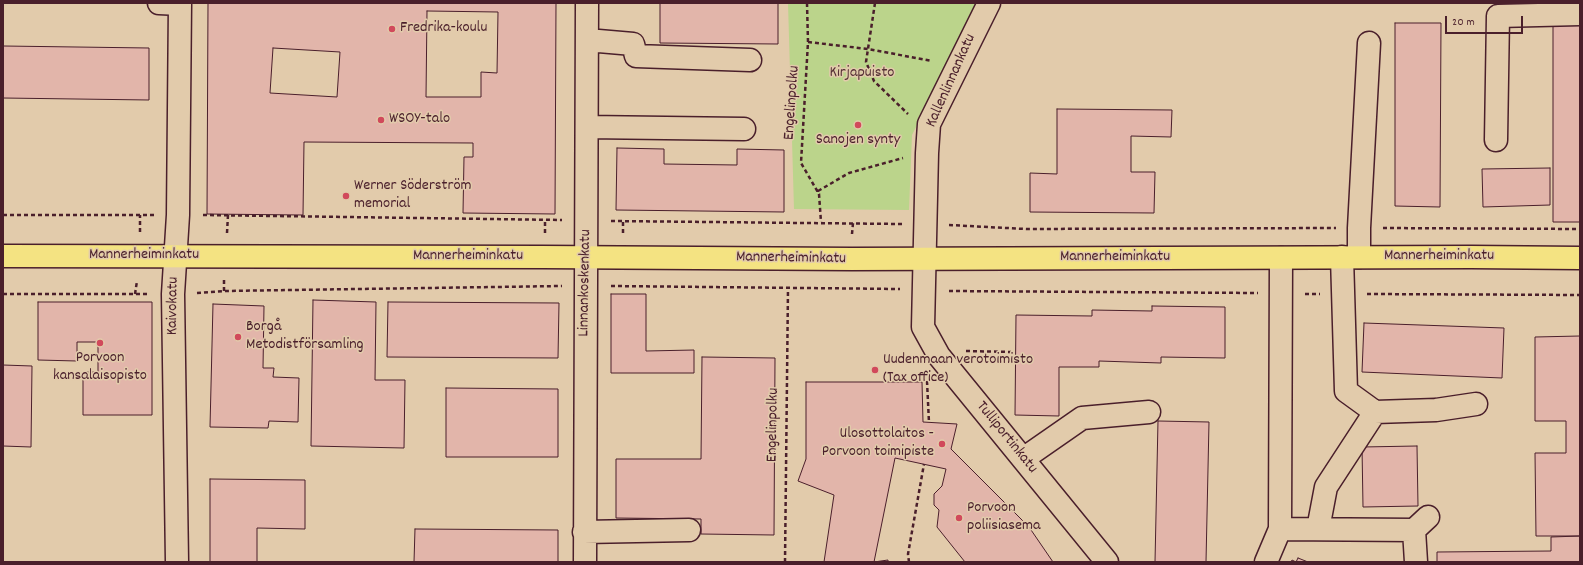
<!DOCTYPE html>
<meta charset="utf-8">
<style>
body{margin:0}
#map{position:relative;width:1583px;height:565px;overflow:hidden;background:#e2cbab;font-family:Dekko,sans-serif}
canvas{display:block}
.frame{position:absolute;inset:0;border:4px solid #4a1f2b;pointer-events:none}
.scale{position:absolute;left:1445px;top:16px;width:78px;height:18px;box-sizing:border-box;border:2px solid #4a1f2b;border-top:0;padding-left:5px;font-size:12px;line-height:14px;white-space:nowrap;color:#4a1f2b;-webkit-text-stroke:3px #e2cbab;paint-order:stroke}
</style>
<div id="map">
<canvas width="1583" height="565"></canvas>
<div class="frame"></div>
<div class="scale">20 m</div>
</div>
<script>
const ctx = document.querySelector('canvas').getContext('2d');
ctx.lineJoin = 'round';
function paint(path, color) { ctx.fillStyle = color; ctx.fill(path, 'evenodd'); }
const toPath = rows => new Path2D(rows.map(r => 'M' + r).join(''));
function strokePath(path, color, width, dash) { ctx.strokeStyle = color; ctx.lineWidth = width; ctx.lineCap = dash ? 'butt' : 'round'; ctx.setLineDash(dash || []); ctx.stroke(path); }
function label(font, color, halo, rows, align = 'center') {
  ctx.font = font + ' Dekko,sans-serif'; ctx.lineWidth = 3; ctx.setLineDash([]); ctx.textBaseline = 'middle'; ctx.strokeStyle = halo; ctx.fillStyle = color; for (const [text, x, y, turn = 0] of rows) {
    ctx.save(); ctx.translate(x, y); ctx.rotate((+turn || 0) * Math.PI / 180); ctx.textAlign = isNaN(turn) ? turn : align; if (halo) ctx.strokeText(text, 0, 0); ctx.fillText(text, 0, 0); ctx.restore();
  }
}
paint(toPath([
 [788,3,978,3,912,135,909,210,794,209]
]), '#bbd48b');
const building = toPath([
 [208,3,556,3,555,214,463,213,464,157,473,157,473,143,304,142,303,215,207,214,208,3],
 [427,11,498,12,497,73,481,72,481,97,426,97,427,11],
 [273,48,340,52,337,97,270,93,273,48],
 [660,3,778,3,778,44,660,43,660,3],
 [1580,22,1580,222,1553,222,1553,23,1580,22],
 [1395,23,1441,23,1440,207,1395,206,1395,23],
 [3,46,149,48,149,100,3,98,3,46],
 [1057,109,1172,110,1171,137,1131,136,1131,172,1155,172,1154,213,1030,212,1030,173,1057,174,1057,109],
 [617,148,664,149,664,164,737,165,737,149,784,150,784,212,616,210,617,148],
 [1550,168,1550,205,1483,207,1482,169,1550,168],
 [611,294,646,294,646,351,694,350,694,373,611,373,611,294],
 [313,300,376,302,375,380,405,380,404,448,311,446,313,300],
 [38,302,152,302,152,415,83,415,83,372,98,372,98,342,77,342,77,361,38,360,38,302],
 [388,302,559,303,558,358,387,357,388,302],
 [213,304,264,306,263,368,274,368,273,377,299,378,298,422,269,421,268,428,210,427,213,304],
 [1152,306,1225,307,1225,358,1161,357,1161,363,1099,361,1099,367,1059,367,1059,416,1015,415,1016,315,1092,316,1092,310,1152,311,1152,306],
 [1364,323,1504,328,1502,378,1362,372,1364,323],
 [1580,336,1580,536,1536,536,1535,453,1566,453,1566,421,1535,421,1535,337,1580,336],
 [702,357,775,358,774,535,701,534,701,519,616,518,616,459,701,459,702,357],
 [3,365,32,366,31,447,3,446,3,365],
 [806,382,922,382,923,422,957,424,951,449,1029,527,1053,562,965,562,937,527,939,510,934,505,934,494,942,486,946,469,895,458,874,562,888,560,888,562,824,562,834,495,798,481,806,459,806,382],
 [446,388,558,389,558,457,446,457,446,388],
 [1158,421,1209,422,1206,562,1155,562,1158,421],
 [1417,446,1418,506,1363,507,1362,447,1417,446],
 [210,479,305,480,305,529,257,528,257,562,210,562,210,479],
 [415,529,558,530,558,562,414,562,415,529],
 [1580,536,1580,562,1437,562,1437,552,1551,551,1551,537,1580,536],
 [1298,558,1308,562,1291,562,1292,560,1296,562,1298,558]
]);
paint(building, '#e2b5aa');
strokePath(building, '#4a1f2b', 1);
const minor = toPath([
 [159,3,180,4],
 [989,3,929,124,927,153,923,327,939,356,1107,562],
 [587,40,633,44,636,56,750,60],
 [587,127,744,129],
 [1496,140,1498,16,1580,14],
 [1342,257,1346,391,1375,412,1436,410,1476,404],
 [1359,257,1359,228,1369,43],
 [1023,459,1082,418,1149,412],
 [1280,529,1414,530,1428,517],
 [1318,529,1326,487,1375,412],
 [1414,530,1416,562],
 [584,532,689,530],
 [177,562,173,294,178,215,180,3],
 [585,562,587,3],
 [1266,562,1280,529,1281,258]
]);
const major = toPath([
 [3,256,543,257,852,259,1471,257,1580,258]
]);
strokePath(minor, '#4a1f2b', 25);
strokePath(major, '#4a1f2b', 25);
strokePath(toPath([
 [807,3,808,42,801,163,819,194,821,222],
 [875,3,866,62,874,81,908,114],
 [808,42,868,49,932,61],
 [818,191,849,173,903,158],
 [3,215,154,215],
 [203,215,562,220],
 [611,221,902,224],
 [949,225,1026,229,1336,228],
 [1383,228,1580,229],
 [140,232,140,215],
 [227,233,228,215],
 [545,233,545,220],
 [623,233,623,221],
 [852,234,853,223],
 [611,286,900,289],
 [224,291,224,280],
 [949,291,1258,293],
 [197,293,224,291,562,286],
 [3,294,150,294],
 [135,294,137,281],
 [1305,294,1320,294],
 [1367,294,1580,295],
 [966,351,1011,352],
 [927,381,929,423],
 [785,562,788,288],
 [909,562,908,554,924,464]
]), '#4a1f2b', 2.5, [4, 3]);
strokePath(minor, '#e2cbab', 22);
strokePath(major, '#f4e382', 22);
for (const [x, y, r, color] of [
 [392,29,4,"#d1495b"],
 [381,120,4,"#d1495b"],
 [858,125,4,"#d1495b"],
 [346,196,4,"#d1495b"],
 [238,337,4,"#d1495b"],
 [100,343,4,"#d1495b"],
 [875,370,4,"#d1495b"],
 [942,444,4,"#d1495b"],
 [959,518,4,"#d1495b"]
]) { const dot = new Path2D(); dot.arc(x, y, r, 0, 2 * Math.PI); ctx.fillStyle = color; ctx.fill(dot); strokePath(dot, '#e2cbab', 1.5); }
label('16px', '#4a1f2b', '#e2cbab', [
 ["Fredrika-koulu",400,29],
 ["WSOY-talo",389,120],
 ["Sanojen synty",858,141,"center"],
 ["Werner Söderström",354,187],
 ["memorial",354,205],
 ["Borgå",246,328],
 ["Metodistförsamling",246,346],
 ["Porvoon",100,359,"center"],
 ["kansalaisopisto",100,377,"center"],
 ["Uudenmaan verotoimisto",883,361],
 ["(Tax office)",883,379],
 ["Ulosottolaitos -",934,435,"right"],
 ["Porvoon toimipiste",934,453,"right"],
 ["Porvoon",967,509],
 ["poliisiasema",967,527]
], 'left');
label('16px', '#553135', '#e2cbab', [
 ["Kirjapuisto",862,74]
]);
label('16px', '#4a1f2b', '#e2cbab', [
 ["Kallenlinnankatu",952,81,-66],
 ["Engelinpolku",793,103,-86],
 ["Mannerheiminkatu",144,256],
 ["Mannerheiminkatu",468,257],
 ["Mannerheiminkatu",1439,257],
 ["Mannerheiminkatu",1115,258],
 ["Mannerheiminkatu",791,259,1],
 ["Linnankoskenkatu",586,283,-89],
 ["Kaivokatu",174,306,-89],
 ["Engelinpolku",774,425,-89],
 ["Tulliportinkatu",1006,438,51]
]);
</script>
